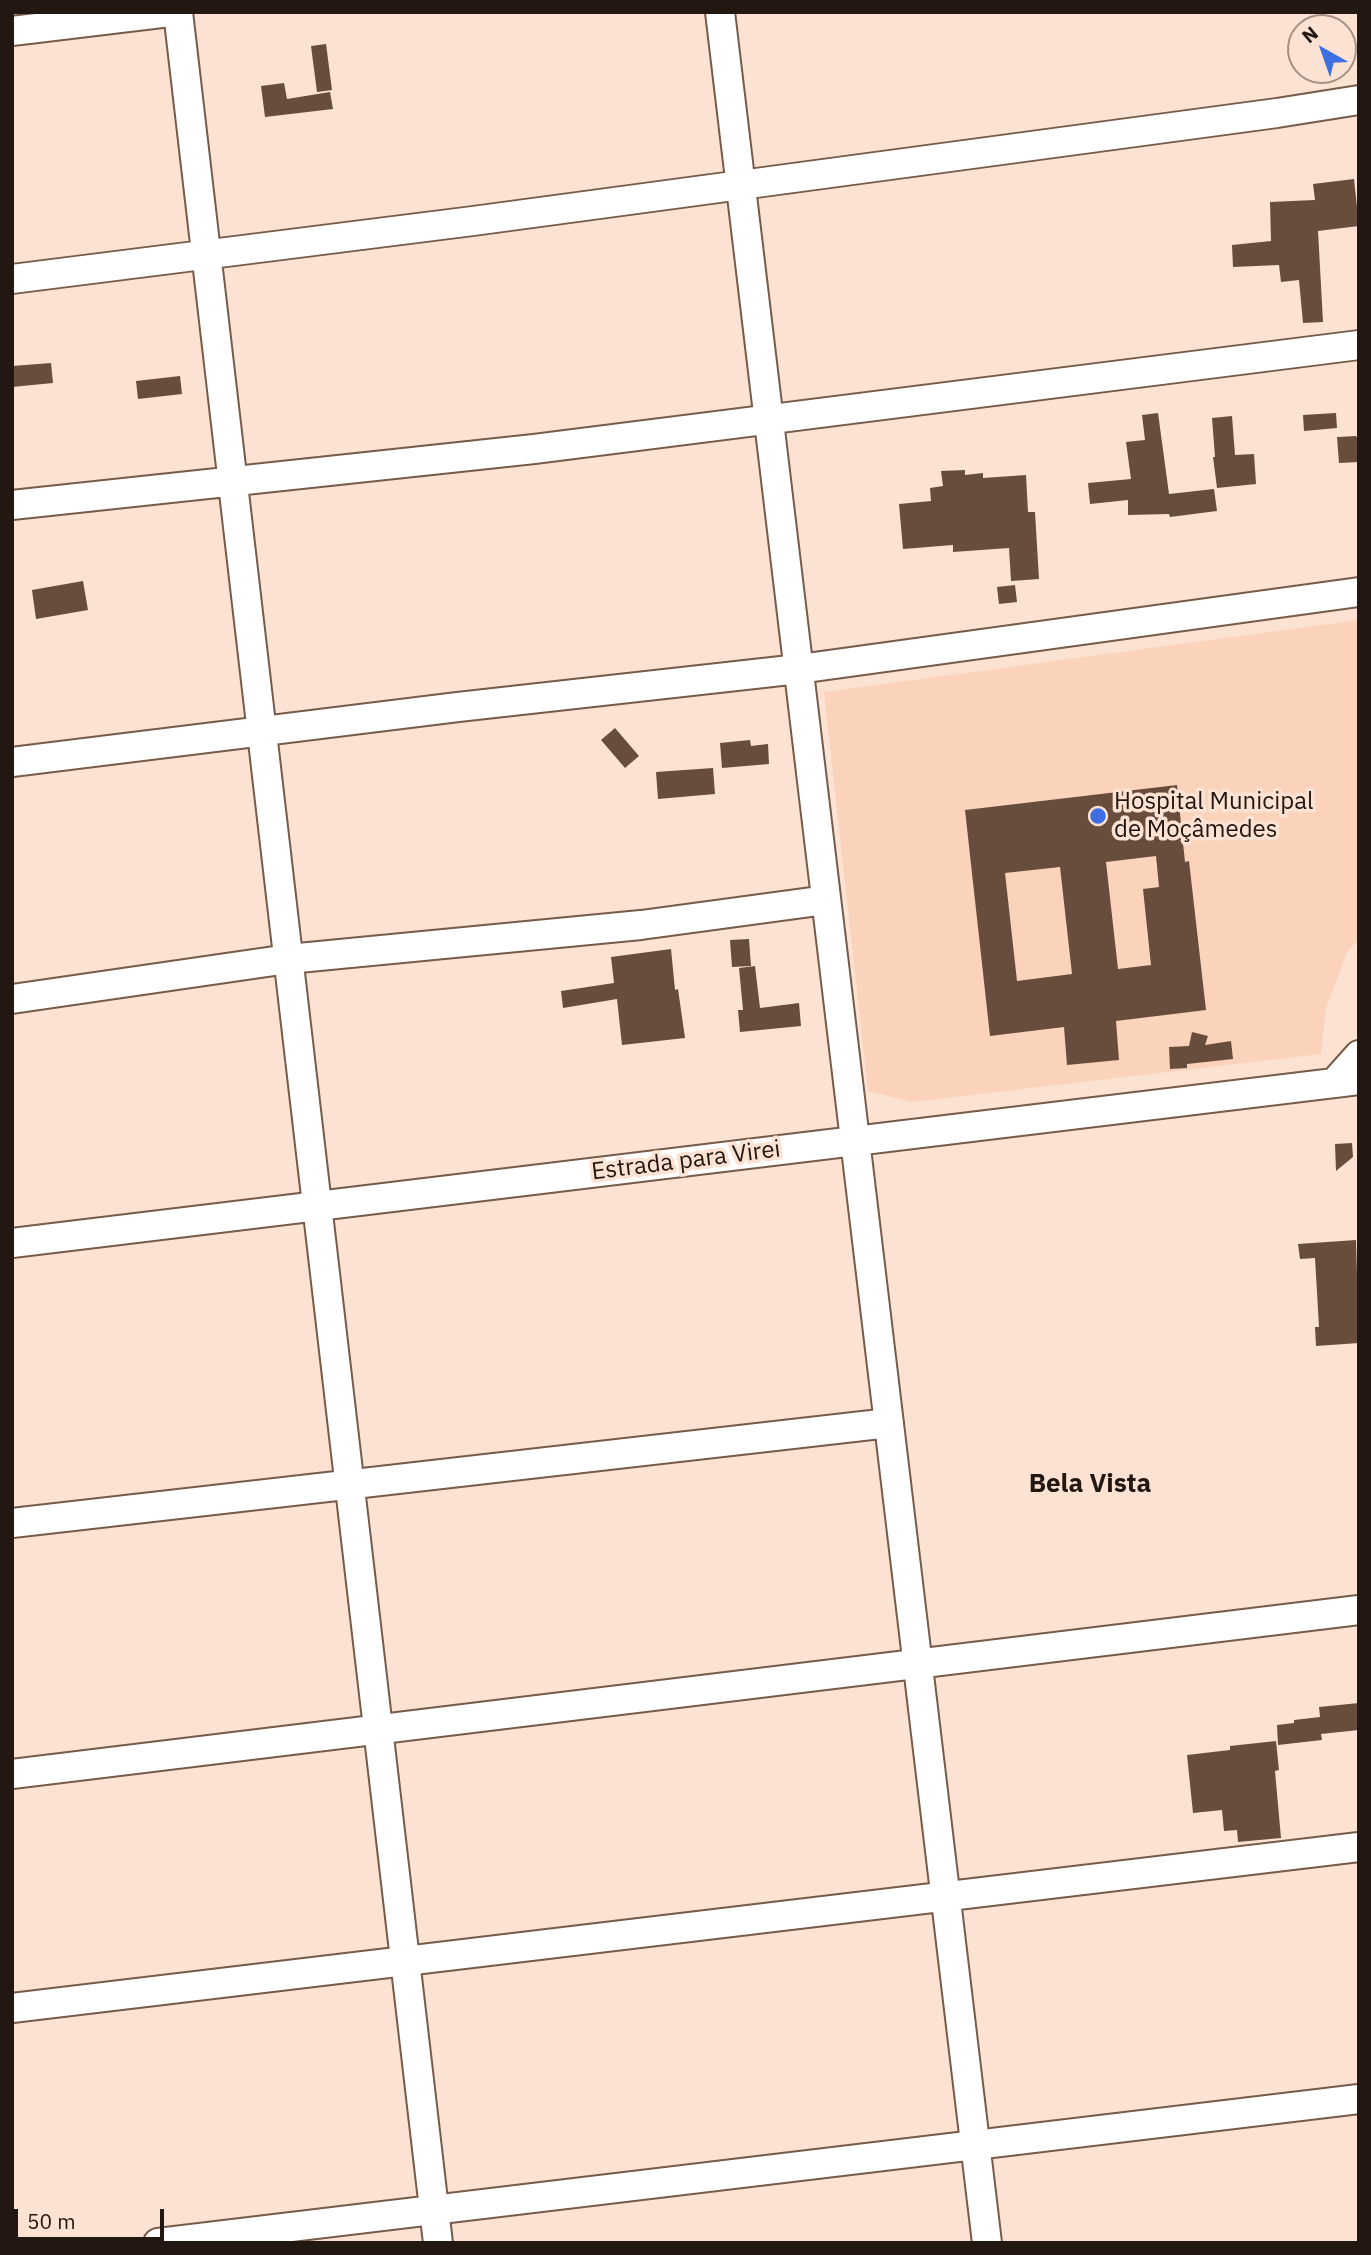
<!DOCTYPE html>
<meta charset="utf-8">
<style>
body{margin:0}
#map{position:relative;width:1371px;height:2255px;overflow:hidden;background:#fce2d2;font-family:"IBM Plex Sans",sans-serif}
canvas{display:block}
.frame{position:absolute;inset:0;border:14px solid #231811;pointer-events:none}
.north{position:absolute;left:1287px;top:14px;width:70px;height:70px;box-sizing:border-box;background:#fce2d2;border:2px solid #a59185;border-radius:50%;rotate:320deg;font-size:19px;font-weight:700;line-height:28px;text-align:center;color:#231811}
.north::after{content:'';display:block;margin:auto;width:24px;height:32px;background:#3c6fdf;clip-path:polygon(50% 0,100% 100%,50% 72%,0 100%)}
.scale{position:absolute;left:14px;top:2209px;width:150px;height:32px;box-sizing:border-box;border:4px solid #231811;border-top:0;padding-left:9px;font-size:21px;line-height:24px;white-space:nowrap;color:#231811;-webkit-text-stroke:5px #fce2d2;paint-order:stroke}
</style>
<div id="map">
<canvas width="1371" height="2255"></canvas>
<div class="frame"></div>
<div class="north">N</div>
<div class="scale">50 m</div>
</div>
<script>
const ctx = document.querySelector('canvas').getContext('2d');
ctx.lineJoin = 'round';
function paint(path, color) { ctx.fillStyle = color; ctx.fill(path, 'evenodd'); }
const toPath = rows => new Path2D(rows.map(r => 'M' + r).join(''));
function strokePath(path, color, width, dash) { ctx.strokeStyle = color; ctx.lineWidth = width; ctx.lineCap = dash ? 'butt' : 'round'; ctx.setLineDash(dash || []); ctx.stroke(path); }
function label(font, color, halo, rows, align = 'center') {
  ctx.font = font + ' "IBM Plex Sans",sans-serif'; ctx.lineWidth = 7; ctx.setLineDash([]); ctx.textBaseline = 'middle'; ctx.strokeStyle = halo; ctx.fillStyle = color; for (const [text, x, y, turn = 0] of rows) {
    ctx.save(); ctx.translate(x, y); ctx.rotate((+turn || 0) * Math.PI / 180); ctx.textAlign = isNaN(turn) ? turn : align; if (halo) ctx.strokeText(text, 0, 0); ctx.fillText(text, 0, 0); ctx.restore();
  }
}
paint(toPath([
 [1359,620,1359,939,1347,952,1326,1009,1321,1054,912,1102,868,1091,824,692]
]), '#fad3ba');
paint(toPath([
 [326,44,332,90,317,92,311,46],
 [284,83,287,99,330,92,333,109,265,117,261,86],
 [1354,179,1359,226,1318,231,1323,322,1303,323,1299,280,1281,282,1279,265,1233,267,1232,245,1271,241,1270,202,1315,200,1313,184],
 [51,363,53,383,12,387,12,366],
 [180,376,182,394,138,399,136,381],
 [1158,413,1169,494,1214,489,1217,511,1170,517,1169,514,1128,515,1128,500,1090,504,1088,483,1131,479,1126,442,1145,440,1142,415],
 [1336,413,1337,428,1304,431,1303,415],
 [1232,416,1235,455,1254,454,1256,484,1217,488,1213,457,1215,457,1212,418],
 [1356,436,1359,440,1359,462,1339,463,1337,437],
 [965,470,965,475,983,473,983,478,1026,475,1028,512,1035,512,1039,579,1011,581,1009,548,953,552,953,545,903,549,899,504,931,501,930,488,943,486,941,471],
 [83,581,88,610,36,619,32,590],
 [1015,585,1017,602,999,604,997,587],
 [615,728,639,756,625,768,601,740],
 [750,740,751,746,768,744,769,764,722,768,720,743],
 [713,768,715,794,658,799,656,772],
 [1177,785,1185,862,1189,861,1206,1010,1116,1021,1119,1060,1067,1065,1064,1027,990,1036,965,810],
 [1156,856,1159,887,1143,889,1151,965,1118,969,1106,862],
 [1060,867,1072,974,1017,981,1005,873],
 [749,939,751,966,732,967,730,940],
 [671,949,675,990,678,989,685,1038,622,1045,617,999,563,1008,561,991,614,983,611,957],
 [755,966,760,1008,799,1003,801,1026,740,1032,738,1010,743,1010,739,968],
 [1192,1032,1208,1036,1205,1045,1231,1041,1233,1059,1187,1064,1187,1068,1170,1069,1169,1047,1189,1046],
 [1352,1143,1353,1157,1336,1171,1335,1144],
 [1356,1240,1359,1343,1316,1346,1315,1327,1319,1327,1315,1258,1300,1259,1298,1244],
 [1359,1703,1359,1730,1321,1734,1322,1740,1278,1745,1277,1725,1294,1723,1294,1720,1320,1717,1319,1707],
 [1276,1741,1279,1770,1275,1771,1281,1838,1238,1842,1237,1830,1224,1831,1222,1810,1193,1813,1187,1755,1230,1750,1230,1746]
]), '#684d3c');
const minor = toPath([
 [178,12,438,2243],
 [720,12,987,2243],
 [12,31,170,12],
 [12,279,473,221,1277,113,1359,100],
 [12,505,534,449,1359,345],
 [12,762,458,707,799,669,1359,592],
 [12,999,288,959,641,925,826,900],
 [1334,1083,1359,1055],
 [12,1243,1359,1080],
 [12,1523,889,1423],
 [12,1774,1359,1610],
 [12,2008,1359,1847],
 [158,2243,1359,2099]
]);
strokePath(minor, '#775b4a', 32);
strokePath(minor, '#fff', 28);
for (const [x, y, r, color] of [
 [1098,816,9,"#3c6fdf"]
]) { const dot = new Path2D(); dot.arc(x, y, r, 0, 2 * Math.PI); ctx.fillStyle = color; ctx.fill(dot); strokePath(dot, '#fce2d2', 2.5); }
label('24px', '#231811', '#fce2d2', [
 ["Hospital Municipal",1114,802],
 ["de Moçâmedes",1114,830]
], 'left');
label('24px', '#231811', '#fce2d2', [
 ["Estrada para Virei",686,1161,-7]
]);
label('bold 26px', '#231811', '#fce2d2', [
 ["Bela Vista",1090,1484]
]);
</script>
